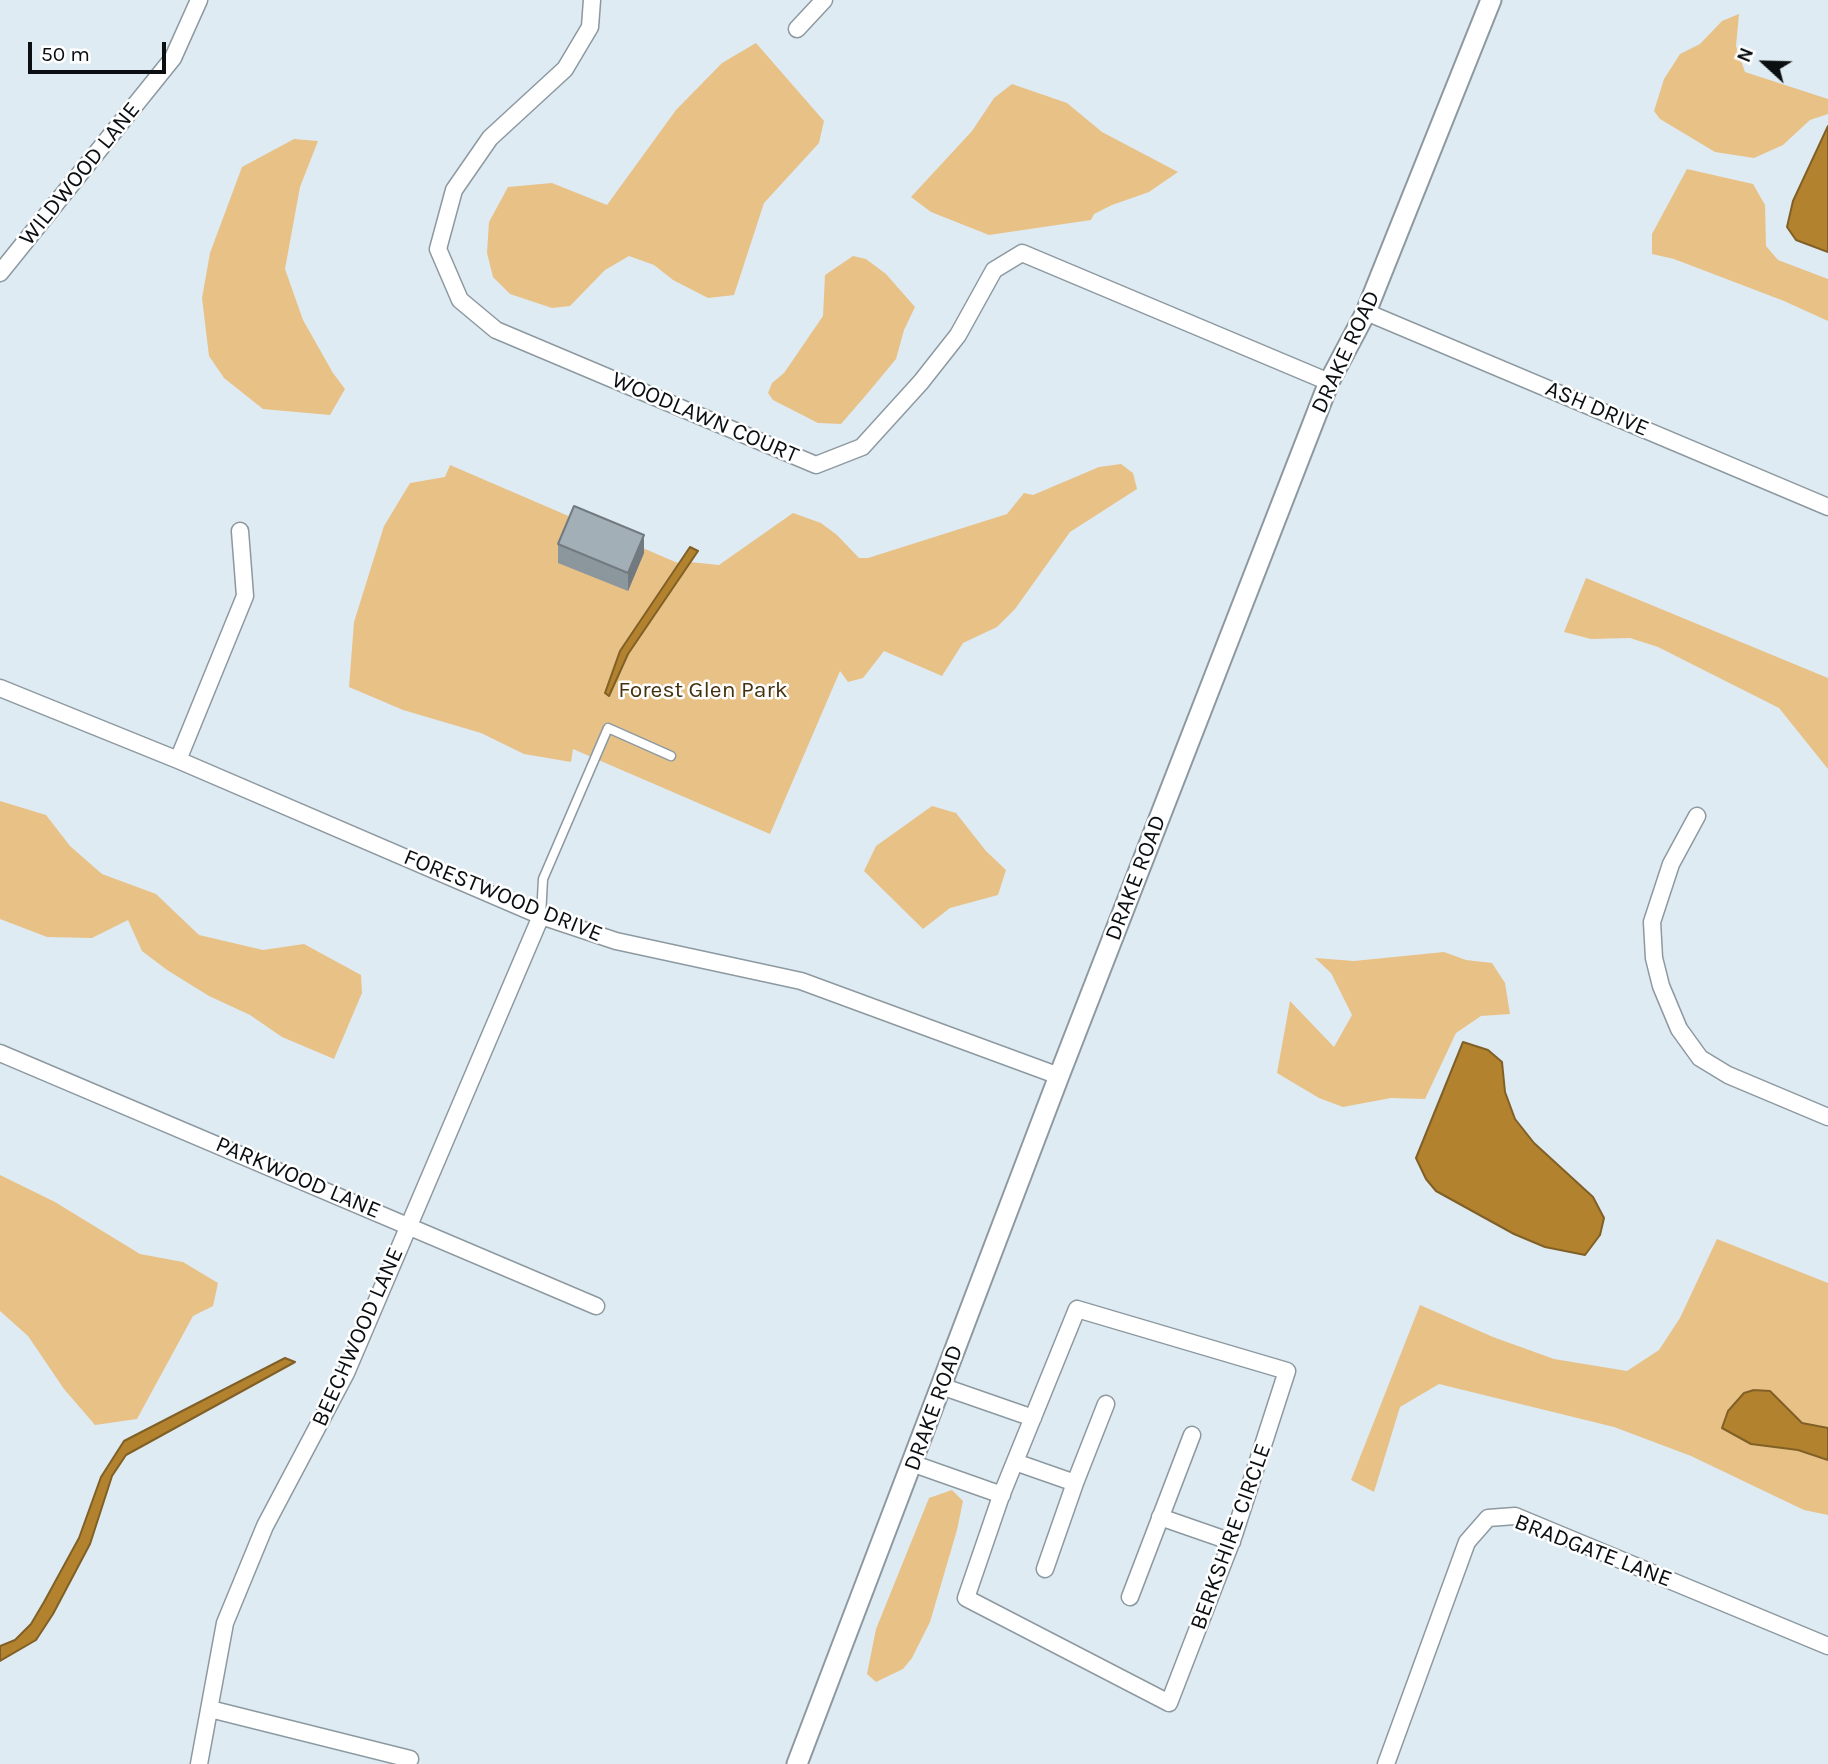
<!DOCTYPE html>
<style>
body{margin:0}
#map{position:relative;width:1828px;height:1764px;overflow:hidden;background:#deebf3;font-family:Karla,sans-serif}
canvas{display:block}
.north{position:absolute;left:1730px;top:28px;width:70px;height:70px;-webkit-text-stroke:5px #fff;paint-order:stroke;rotate:292deg;font-size:19px;font-weight:700;line-height:28px;text-align:center;color:#0b0f12}
.north::after{content:'';display:block;margin:auto;width:24px;height:32px;background:#0b0f12;clip-path:polygon(50% 0,100% 100%,50% 72%,0 100%)}
.scale{position:absolute;left:28px;top:42px;width:138px;height:32px;box-sizing:border-box;border:4px solid #0b0f12;border-top:0;padding-left:9px;font-size:21px;line-height:24px;white-space:nowrap;color:#0b0f12;-webkit-text-stroke:5px #fff;paint-order:stroke}
</style>
<div id="map">
<canvas width="1828" height="1764"></canvas>
<div class="north">N</div>
<div class="scale">50 m</div>
</div>
<script>
const ctx = document.querySelector('canvas').getContext('2d');
ctx.lineJoin = 'round';
function paint(path, color) { ctx.fillStyle = color; ctx.fill(path, 'evenodd'); }
const toPath = rows => new Path2D(rows.map(r => 'M' + r).join(''));
function strokePath(path, color, width, dash) { ctx.strokeStyle = color; ctx.lineWidth = width; ctx.lineCap = dash ? 'butt' : 'round'; ctx.setLineDash(dash || []); ctx.stroke(path); }
function label(font, color, halo, rows, align = 'center') {
  ctx.font = font + ' Karla,sans-serif'; ctx.lineWidth = 5; ctx.setLineDash([]); ctx.textBaseline = 'middle'; ctx.strokeStyle = halo; ctx.fillStyle = color; for (const [text, x, y, turn = 0] of rows) {
    ctx.save(); ctx.translate(x, y); ctx.rotate((+turn || 0) * Math.PI / 180); ctx.textAlign = isNaN(turn) ? turn : align; if (halo) ctx.strokeText(text, 0, 0); ctx.fillText(text, 0, 0); ctx.restore();
  }
}
paint(toPath([
 [1739,14,1736,46,1745,72,1828,99,1828,114,1810,120,1783,145,1754,158,1715,152,1660,119,1654,111,1664,79,1680,54,1700,44,1722,21],
 [756,43,824,121,819,143,764,203,734,295,708,298,673,280,654,265,629,256,605,270,570,306,552,308,510,294,493,277,487,253,489,222,508,187,552,183,607,205,676,110,722,63],
 [1012,84,1067,103,1102,132,1178,172,1149,192,1112,205,1094,214,1091,220,989,235,931,212,911,197,972,131,994,98],
 [294,139,318,141,300,187,285,269,303,320,333,373,345,389,330,415,263,409,224,378,209,356,202,298,210,253,242,167],
 [1687,169,1753,184,1765,205,1766,246,1778,260,1828,279,1828,321,1784,301,1674,259,1652,254,1652,234],
 [853,256,866,259,886,274,915,307,904,330,896,359,867,394,841,424,818,423,773,400,768,393,772,383,784,373,823,316,825,275],
 [1121,464,1133,473,1137,489,1070,532,1015,609,997,627,963,643,942,676,884,651,863,678,848,682,840,671,770,834,573,749,571,762,524,754,481,733,403,710,349,687,354,622,384,526,410,483,445,477,450,465,687,567,690,562,719,565,793,513,821,523,837,535,859,558,868,558,1007,514,1024,493,1033,495,1099,467],
 [1586,578,1828,678,1828,769,1779,708,1658,647,1630,638,1591,639,1564,632],
 [0,801,46,815,70,846,102,874,156,894,199,935,263,950,304,944,361,975,362,993,334,1059,282,1037,250,1015,209,996,167,970,142,951,128,920,92,938,47,937,0,919],
 [932,806,956,813,986,851,1006,870,998,895,950,908,923,929,864,871,876,846],
 [1444,952,1466,960,1492,963,1505,983,1510,1014,1481,1016,1456,1033,1425,1099,1391,1098,1343,1107,1319,1098,1277,1073,1290,1001,1334,1047,1352,1015,1331,973,1315,958,1354,961],
 [0,1175,55,1202,140,1254,183,1262,218,1283,213,1306,193,1316,137,1419,95,1425,64,1389,28,1336,0,1311],
 [1717,1239,1828,1283,1828,1515,1804,1510,1691,1456,1614,1427,1439,1384,1400,1407,1374,1492,1351,1480,1420,1305,1493,1337,1554,1359,1627,1371,1659,1350,1680,1318],
 [952,1490,963,1501,957,1530,930,1622,912,1658,903,1669,876,1682,867,1674,876,1629,929,1498]
]), '#e8c187');
const water = toPath([
 [1828,126,1828,252,1796,240,1787,227,1793,201,1828,126],
 [690,547,698,551,628,654,609,696,605,693,620,651,690,547],
 [1463,1042,1488,1050,1502,1062,1505,1092,1515,1119,1534,1143,1593,1197,1604,1218,1600,1235,1585,1255,1545,1247,1514,1234,1436,1191,1426,1179,1416,1158,1463,1042],
 [285,1358,295,1362,126,1455,112,1476,90,1544,53,1614,36,1640,0,1661,0,1646,15,1640,31,1624,44,1602,79,1538,101,1477,124,1441,285,1358],
 [1754,1390,1770,1391,1802,1423,1828,1428,1828,1460,1798,1450,1751,1444,1722,1428,1728,1411,1744,1393,1754,1390]
]);
paint(water, '#b2822e');
strokePath(water, '#806026', 2);
const service = toPath([
 [541,916,543,879,608,728,671,756]
]);
const minor = toPath([
 [592,0,590,27,565,69,490,138,454,190,438,249,460,300,496,330,816,465,862,447,921,382,958,335,994,270,1022,253,1329,382],
 [797,29,824,0],
 [0,273,173,58,199,0],
 [1366,312,1828,507],
 [0,688,178,760,541,916,616,941,801,981,1059,1076],
 [178,760,245,596,240,531],
 [1697,816,1671,864,1652,922,1654,958,1661,986,1679,1029,1700,1058,1728,1075,1828,1117],
 [0,1053,596,1306],
 [1077,1309,1287,1371,1234,1535,1169,1703,966,1598,1001,1496,1077,1309],
 [941,1386,1033,1418],
 [1015,1462,1075,1483,1106,1404],
 [914,1464,1002,1495],
 [1160,1517,1232,1542],
 [1045,1569,1075,1483],
 [1130,1597,1192,1435],
 [210,1709,410,1759],
 [199,1764,225,1623,265,1526,346,1373,541,916],
 [1386,1764,1467,1542,1488,1518,1515,1516,1828,1646]
]);
const tertiary = toPath([
 [797,1764,1059,1076,1329,382,1366,312,1491,0]
]);
strokePath(service, '#8d99a0', 11);
strokePath(minor, '#8d99a0', 19);
strokePath(tertiary, '#8d99a0', 23);
strokePath(service, '#fff', 8);
strokePath(minor, '#fff', 16);
strokePath(tertiary, '#fff', 19);
paint(toPath([
 [558,544,644,553,628,591,558,563]
]), '#8c969d');
paint(toPath([
 [644,535,644,553,628,591,628,573]
]), '#727a80');
const building = toPath([
 [574,506,644,535,628,573,558,544,574,506]
]);
paint(building, '#a3afb7');
strokePath(building, '#727a80', 2);
label('23px', '#0b0f12', '#fff', [
 ["WILDWOOD LANE",80,174,-51],
 ["DRAKE ROAD",1346,352,-65],
 ["ASH DRIVE",1597,409,23],
 ["WOODLAWN COURT",705,418,23],
 ["DRAKE ROAD",1136,878,-69],
 ["FORESTWOOD DRIVE",503,896,22],
 ["PARKWOOD LANE",298,1178,23],
 ["BEECHWOOD LANE",358,1337,-66],
 ["DRAKE ROAD",934,1408,-70],
 ["BERKSHIRE CIRCLE",1231,1537,-70],
 ["BRADGATE LANE",1593,1551,21]
]);
label('23px', '#45310d', '#fff', [
 ["Forest Glen Park",703,690]
]);
</script>
